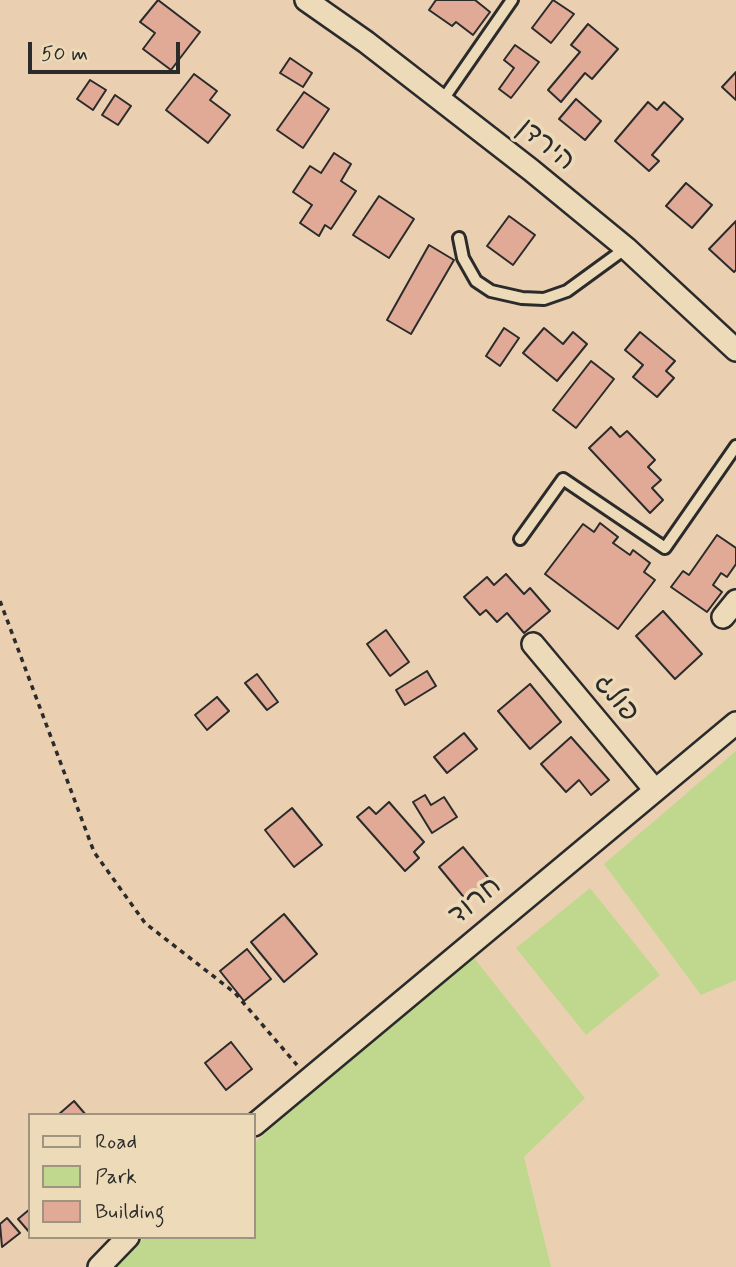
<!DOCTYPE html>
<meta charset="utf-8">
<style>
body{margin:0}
#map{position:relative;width:736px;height:1267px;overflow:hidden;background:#ead0b1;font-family:Mynerve,sans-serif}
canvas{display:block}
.legend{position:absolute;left:28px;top:1113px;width:228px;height:126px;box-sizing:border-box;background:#eddab8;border:2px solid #9f9480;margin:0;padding:9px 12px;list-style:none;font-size:21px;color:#2b2b2b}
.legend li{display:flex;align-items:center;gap:14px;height:35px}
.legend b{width:35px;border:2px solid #9f9480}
.scale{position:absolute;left:28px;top:42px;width:152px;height:32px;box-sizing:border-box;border:4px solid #2b2b2b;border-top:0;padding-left:9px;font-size:21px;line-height:24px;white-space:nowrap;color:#2b2b2b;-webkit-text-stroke:5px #eddab8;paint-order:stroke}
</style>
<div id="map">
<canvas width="736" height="1267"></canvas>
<ul class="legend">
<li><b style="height:9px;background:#eddab8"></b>Road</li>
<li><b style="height:19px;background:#c0d88e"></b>Park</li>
<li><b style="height:19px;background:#e0aa96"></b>Building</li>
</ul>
<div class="scale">50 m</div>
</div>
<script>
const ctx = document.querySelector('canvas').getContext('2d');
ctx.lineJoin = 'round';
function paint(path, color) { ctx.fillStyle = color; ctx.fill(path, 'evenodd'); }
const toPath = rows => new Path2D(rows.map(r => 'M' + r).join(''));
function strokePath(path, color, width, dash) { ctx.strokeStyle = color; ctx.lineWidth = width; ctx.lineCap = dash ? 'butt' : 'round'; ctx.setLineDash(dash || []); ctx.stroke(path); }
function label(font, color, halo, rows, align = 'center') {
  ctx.font = font + ' Mynerve,"Playpen Sans Hebrew",sans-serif'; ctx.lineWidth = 7; ctx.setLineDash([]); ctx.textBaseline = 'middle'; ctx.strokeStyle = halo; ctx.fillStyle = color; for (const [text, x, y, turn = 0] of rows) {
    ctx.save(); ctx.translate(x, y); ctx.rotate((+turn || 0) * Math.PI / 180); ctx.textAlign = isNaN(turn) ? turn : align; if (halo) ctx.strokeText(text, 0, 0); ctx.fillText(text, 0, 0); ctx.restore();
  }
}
paint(toPath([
 [736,751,736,980,701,995,604,864],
 [590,888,660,975,586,1035,516,948],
 [471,954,585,1098,524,1157,551,1267,111,1267,146,1237,254,1237,254,1143]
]), '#c0d88e');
const building = toPath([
 [158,0,200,32,171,70,143,49,155,33,140,22,158,0],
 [436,0,475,0,490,12,473,35,456,22,452,26,429,10,436,0],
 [553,0,574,14,551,43,532,28,553,0],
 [588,24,618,49,592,79,585,73,561,102,548,90,580,52,571,45,588,24],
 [515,45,539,62,511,98,499,89,514,68,504,60,515,45],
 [290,58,312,73,303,87,280,73,290,58],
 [736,72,736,100,722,87,736,72],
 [194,74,217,91,210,100,230,115,208,143,166,110,194,74],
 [90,80,106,90,93,110,77,99,90,80],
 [304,92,329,109,303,148,277,130,304,92],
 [115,95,131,106,118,125,102,115,115,95],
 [576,99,601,121,585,140,559,119,576,99],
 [648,102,657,110,664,102,683,119,652,155,659,161,649,171,615,141,648,102],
 [334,153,351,164,341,181,356,191,331,229,325,225,319,236,300,223,312,205,293,192,310,166,321,173,334,153],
 [686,183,712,205,692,228,666,206,686,183],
 [379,196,414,219,389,258,353,235,379,196],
 [509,216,535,235,513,265,487,246,509,216],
 [736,221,736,270,734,272,709,249,736,221],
 [429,245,454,260,411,334,387,320,429,245],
 [504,328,519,338,500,366,486,356,504,328],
 [544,328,563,344,573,332,587,344,557,381,523,353,544,328],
 [640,332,675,361,666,371,674,378,657,397,633,377,643,365,625,350,640,332],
 [591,361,614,379,576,428,553,410,591,361],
 [611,427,620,437,627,431,655,460,648,467,661,480,652,488,663,500,650,513,589,448,611,427],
 [600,523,618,537,613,543,630,555,633,550,650,563,644,572,655,580,618,629,545,574,583,524,594,532,600,523],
 [717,535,736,548,736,564,727,577,721,573,713,585,722,592,707,612,671,587,683,571,689,575,717,535],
 [506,574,524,594,530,588,550,611,524,633,507,613,497,622,486,610,480,615,464,597,487,577,494,585,506,574],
 [663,611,702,654,675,679,636,636,663,611],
 [386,630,409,662,390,676,367,644,386,630],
 [427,671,436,686,405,705,396,690,427,671],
 [257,674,278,702,267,710,245,683,257,674],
 [530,684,561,722,530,749,498,711,530,684],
 [217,697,229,711,207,730,195,715,217,697],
 [464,733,477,749,447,773,434,757,464,733],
 [571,737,609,780,591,795,579,780,566,792,541,764,571,737],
 [425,795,431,805,444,797,457,817,432,833,413,802,425,795],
 [389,802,424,842,414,852,419,858,405,871,357,817,369,807,376,814,389,802],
 [292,808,322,845,294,867,265,830,292,808],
 [463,847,491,881,467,901,439,867,463,847],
 [284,914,317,954,284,982,251,942,284,914],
 [247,949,271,979,244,1001,220,971,247,949],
 [231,1042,252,1069,226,1090,205,1063,231,1042],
 [74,1101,86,1115,58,1115,74,1101],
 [30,1209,30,1233,18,1219,30,1209],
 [7,1218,20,1233,2,1247,0,1224,7,1218]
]);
paint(building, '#e0aa96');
strokePath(building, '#2b2b2b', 2);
const service = toPath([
 [442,101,512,0],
 [459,238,463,258,476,281,491,291,522,298,544,299,567,291,626,248],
 [520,539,563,479,665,548,736,446]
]);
const minor = toPath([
 [306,0,366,42,531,170,626,248,736,350],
 [723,617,736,601],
 [533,644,655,790],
 [254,1125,736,723],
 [99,1267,128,1237]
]);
strokePath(service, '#2b2b2b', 16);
strokePath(minor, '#2b2b2b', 26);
strokePath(toPath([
 [0,601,94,852,145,923,235,993,297,1065]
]), '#2b2b2b', 3.5, [5, 5]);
strokePath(service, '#eddab8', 10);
strokePath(minor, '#eddab8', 21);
label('28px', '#2b2b2b', '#eddab8', [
 ["הירדן",545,146,39],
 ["פולג",615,699,50],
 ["חרוד",476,902,-40]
]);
</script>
